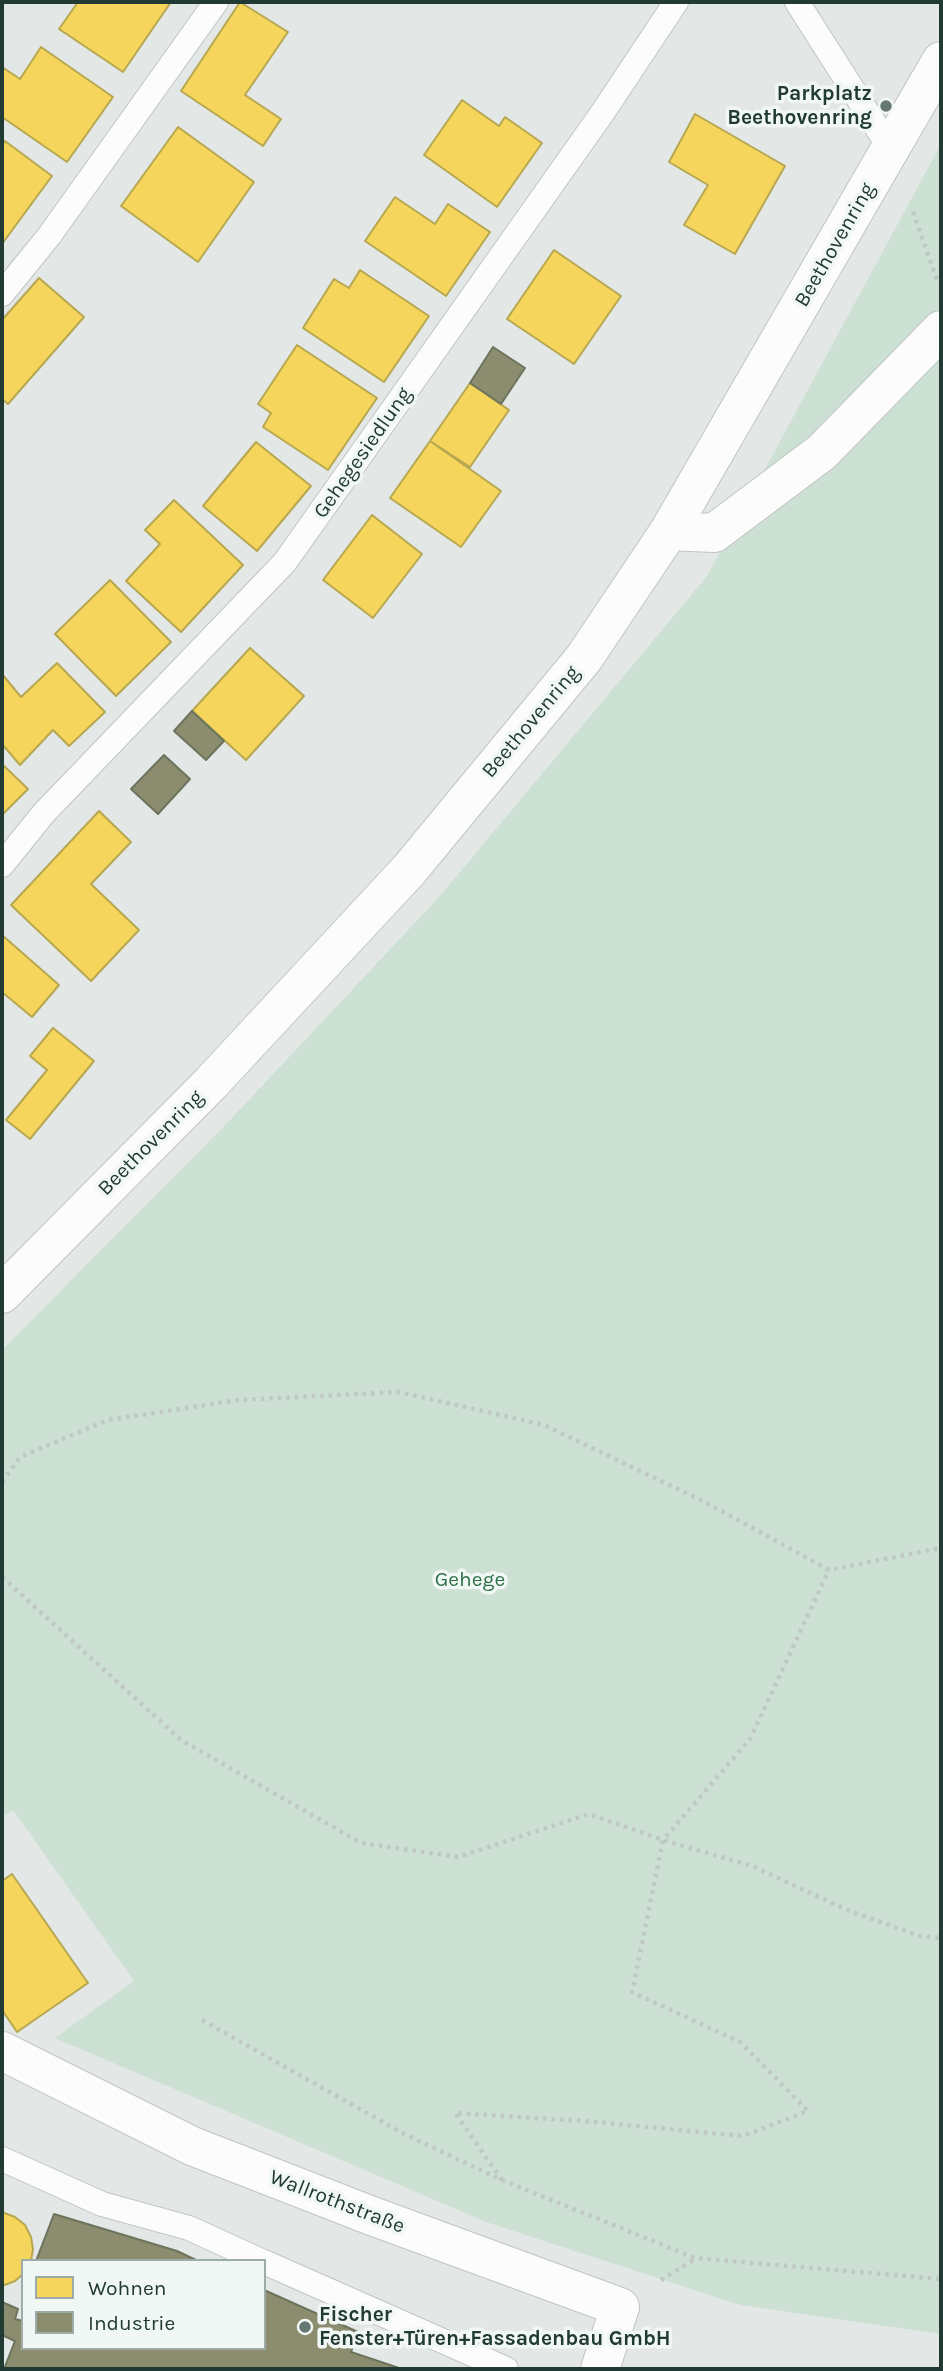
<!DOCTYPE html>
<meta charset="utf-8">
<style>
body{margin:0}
#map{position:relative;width:943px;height:2371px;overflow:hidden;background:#e3e8e6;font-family:Karla,sans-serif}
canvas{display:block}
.frame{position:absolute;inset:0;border:4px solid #213b34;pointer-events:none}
.legend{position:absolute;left:21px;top:2259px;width:245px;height:91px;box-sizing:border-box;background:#f1f7f4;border:2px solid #9eaca7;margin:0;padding:9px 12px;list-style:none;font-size:21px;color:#213b34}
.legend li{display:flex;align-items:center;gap:14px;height:35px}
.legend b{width:35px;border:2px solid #9eaca7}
</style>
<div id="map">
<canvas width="943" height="2371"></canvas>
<div class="frame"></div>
<ul class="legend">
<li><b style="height:19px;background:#f6d55c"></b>Wohnen</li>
<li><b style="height:19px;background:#8c8c6e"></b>Industrie</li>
</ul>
</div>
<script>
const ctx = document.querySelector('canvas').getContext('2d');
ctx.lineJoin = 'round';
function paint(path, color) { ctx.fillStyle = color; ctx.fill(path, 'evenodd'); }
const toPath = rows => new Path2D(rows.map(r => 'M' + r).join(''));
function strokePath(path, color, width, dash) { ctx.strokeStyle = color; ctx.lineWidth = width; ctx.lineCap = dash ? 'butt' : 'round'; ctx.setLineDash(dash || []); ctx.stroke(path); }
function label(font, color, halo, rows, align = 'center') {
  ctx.font = font + ' Karla,sans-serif'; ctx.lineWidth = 7; ctx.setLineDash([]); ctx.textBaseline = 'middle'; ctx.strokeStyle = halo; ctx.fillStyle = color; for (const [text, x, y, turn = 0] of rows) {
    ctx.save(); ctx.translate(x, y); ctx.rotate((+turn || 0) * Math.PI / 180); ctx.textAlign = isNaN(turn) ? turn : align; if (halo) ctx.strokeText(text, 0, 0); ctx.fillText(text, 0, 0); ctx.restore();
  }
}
paint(toPath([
 [941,144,941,2334,740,2305,486,2222,55,2038,134,1981,13,1810,2,1817,2,1350,231,1119,440,896,707,576]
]), '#cce1d3');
const homes = toPath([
 [78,2,171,2,123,72,59,29,78,2],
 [240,2,288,32,245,95,281,119,263,146,181,91,240,2],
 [41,47,113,97,67,162,2,117,2,67,20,79,41,47],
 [462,100,499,126,505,117,542,143,497,207,424,155,462,100],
 [695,114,785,166,735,254,684,225,708,185,669,162,695,114],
 [178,127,254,182,198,262,121,206,178,127],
 [5,141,52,176,2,244,2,146,5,141],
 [395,197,435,224,448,204,490,232,446,296,365,241,395,197],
 [554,250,621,296,574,364,507,319,554,250],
 [360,270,429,316,384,382,303,328,334,279,349,288,360,270],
 [39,278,84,317,8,404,2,399,2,320,39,278],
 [297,345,377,398,328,470,263,427,271,413,258,404,297,345],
 [470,383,509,410,470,467,430,441,470,383],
 [430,441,501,491,461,547,390,498,430,441],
 [256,442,311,486,257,551,203,506,256,442],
 [174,500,243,565,181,632,126,581,160,544,145,530,174,500],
 [372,515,422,554,373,618,323,580,372,515],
 [110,580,171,642,116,696,55,634,110,580],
 [250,648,304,696,246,760,192,711,250,648],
 [57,663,105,712,69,746,53,730,20,765,2,744,2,674,21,697,57,663],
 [2,764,28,789,2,815,2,764],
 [99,811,131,842,91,884,139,930,91,981,11,905,99,811],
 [2,935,59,985,32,1017,2,992,2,935],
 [53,1028,94,1061,30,1139,6,1120,47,1070,30,1056,53,1028],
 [12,1874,88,1983,17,2032,2,2010,2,1881,12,1874],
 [2,2212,15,2217,25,2225,31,2237,33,2249,31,2261,23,2261,23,2274,15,2281,2,2286,2,2212]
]);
paint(homes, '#f6d55c');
strokePath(homes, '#b6a750', 2);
const industry = toPath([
 [493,347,525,368,501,404,470,383,493,347],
 [192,711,224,741,206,760,174,731,192,711],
 [164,755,190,779,158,814,131,789,164,755],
 [54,2214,177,2251,198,2261,36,2261,54,2214],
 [264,2290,358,2332,351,2352,402,2369,4,2369,15,2341,2,2335,2,2302,18,2309,15,2319,23,2321,23,2348,264,2348,264,2290]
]);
paint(industry, '#8c8c6e');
strokePath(industry, '#6c745d', 2);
const lane = toPath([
 [797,2,891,150],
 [2,294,49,236,216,2],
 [2,865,43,814,285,562,603,112,676,2],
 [2,2159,102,2204,189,2228,261,2261],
 [264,2262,506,2369]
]);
const street = toPath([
 [669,531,714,533,822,452,941,330],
 [2,1294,210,1084,409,870,584,658,669,531,941,61],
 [2,2051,192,2146,372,2216,620,2307,600,2369]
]);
strokePath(lane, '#c0c5c3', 26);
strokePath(street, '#c0c5c3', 40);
strokePath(toPath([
 [913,212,937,280],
 [2,1482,20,1457,108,1420,239,1400,399,1392,544,1425,707,1503,829,1570,941,1548],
 [2,1577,181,1740,361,1843,458,1857,589,1814,663,1840,752,1866,847,1910,920,1936,941,1938],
 [202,2020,404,2134,502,2180,695,2258,941,2279],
 [502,2180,455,2113,584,2121,743,2136,808,2111,740,2042,632,1992,663,1840,750,1739,829,1570],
 [661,2280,695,2259]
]), '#c0c8c6', 4.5, [3.5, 5]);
strokePath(lane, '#fbfcfb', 24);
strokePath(street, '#fbfcfb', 38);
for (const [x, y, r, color] of [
 [886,106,7,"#657872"],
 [305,2327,7,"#657872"]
]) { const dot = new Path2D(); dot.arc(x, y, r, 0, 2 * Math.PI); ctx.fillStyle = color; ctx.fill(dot); strokePath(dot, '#f1f7f4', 2.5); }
label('bold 21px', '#213b34', '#f1f7f4', [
 ["Parkplatz",872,94],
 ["Beethovenring",872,118],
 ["Fischer",319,2315,"left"],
 ["Fenster+Türen+Fassadenbau GmbH",319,2339,"left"]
], 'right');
label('21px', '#213b34', '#f1f7f4', [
 ["Beethovenring",835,245,-60],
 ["Gehegesiedlung",363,453,-55],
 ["Beethovenring",531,722,-50],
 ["Beethovenring",151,1143,-45],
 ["Wallrothstraße",337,2202,21]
]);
label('21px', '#2d7147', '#f1f7f4', [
 ["Gehege",470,1580]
]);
</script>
